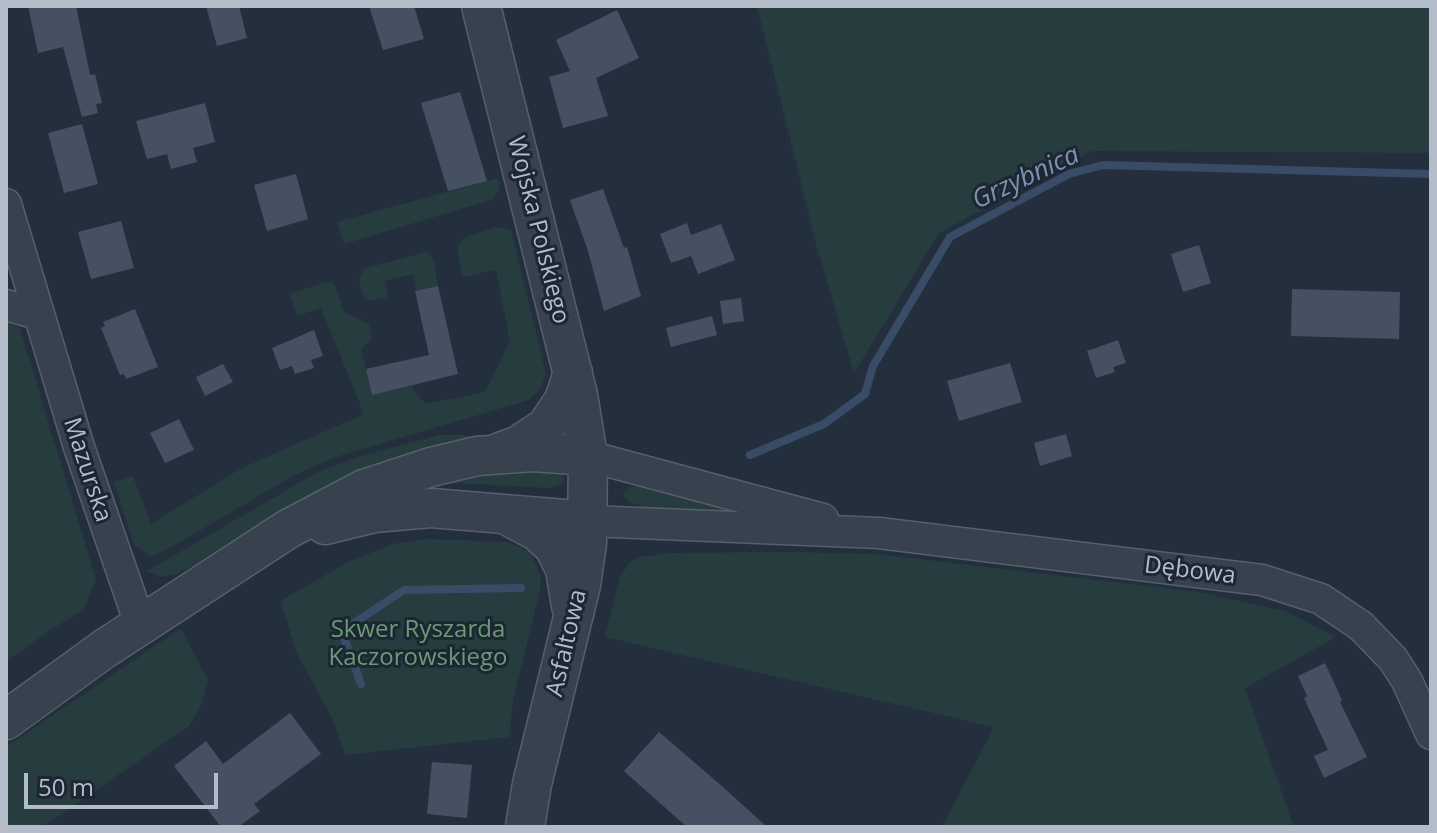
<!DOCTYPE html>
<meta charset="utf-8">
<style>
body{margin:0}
#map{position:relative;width:1437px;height:833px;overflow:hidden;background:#242f3e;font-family:"Open Sans",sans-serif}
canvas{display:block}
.frame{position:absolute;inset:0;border:8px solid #b4bcc9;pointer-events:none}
.scale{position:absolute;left:24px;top:773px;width:194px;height:36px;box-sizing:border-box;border:4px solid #b4bcc9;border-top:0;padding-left:10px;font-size:24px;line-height:28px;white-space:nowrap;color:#b4bcc9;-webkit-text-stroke:6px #1d2633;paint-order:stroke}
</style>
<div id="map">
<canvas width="1437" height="833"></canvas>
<div class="frame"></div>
<div class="scale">50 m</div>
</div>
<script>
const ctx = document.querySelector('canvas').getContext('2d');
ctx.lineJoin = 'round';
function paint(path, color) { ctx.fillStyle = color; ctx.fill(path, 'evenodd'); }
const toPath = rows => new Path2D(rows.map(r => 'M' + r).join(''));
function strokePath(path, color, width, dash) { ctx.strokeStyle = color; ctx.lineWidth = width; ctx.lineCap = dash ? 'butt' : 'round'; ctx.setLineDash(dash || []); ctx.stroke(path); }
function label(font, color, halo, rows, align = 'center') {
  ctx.font = font + ' "Open Sans",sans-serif'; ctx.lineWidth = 6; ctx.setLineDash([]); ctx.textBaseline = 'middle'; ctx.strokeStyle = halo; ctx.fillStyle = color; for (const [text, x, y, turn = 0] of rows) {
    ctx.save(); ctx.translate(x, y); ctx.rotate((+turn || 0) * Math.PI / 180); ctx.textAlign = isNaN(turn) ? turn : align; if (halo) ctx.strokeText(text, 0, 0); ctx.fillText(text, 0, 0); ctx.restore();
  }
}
paint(toPath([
 [757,6,1431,6,1431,153,1092,151,939,233,854,373,817,247],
 [498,178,500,187,494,199,344,244,337,222],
 [497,227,511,229,546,374,541,388,529,400,332,458,295,475,168,549,151,557,134,545,114,482,133,476,151,524,240,469,364,414,321,308,297,316,290,294,326,282,334,284,344,312,369,324,372,338,361,349,372,394,411,386,425,404,485,392,510,341,496,270,462,277,457,245,468,236],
 [426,252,434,260,438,286,417,291,413,274,385,281,388,297,370,301,364,297,359,281,363,269],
 [6,322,20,328,96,580,83,610,47,632,6,662],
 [440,435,462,435,479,438,284,510,205,561,177,574,160,577,147,571,318,472,360,456],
 [479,466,559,471,564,477,563,483,549,488,453,483,413,485],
 [652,486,788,520,661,512,629,502,622,494,630,487],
 [428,539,507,542,530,552,541,576,539,594,513,701,509,737,345,755,333,720,296,652,281,601,344,564,392,544],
 [789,552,877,554,1198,592,1285,611,1336,637,1245,688,1294,827,942,827,994,727,605,637,620,577,630,562,640,557,669,553],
 [181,628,208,681,201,706,189,726,43,827,6,827,6,747]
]), '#263c3f');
strokePath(toPath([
 [750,455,824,424,865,394,873,366,950,237,1069,174,1103,165,1431,174],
 [361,684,344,638,345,629,404,590,521,588]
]), '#394c67', 8);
paint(toPath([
 [28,6,76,6,90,75,95,74,102,103,96,104,98,113,82,117,63,47,38,53],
 [206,6,239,6,247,38,217,46],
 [369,6,414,6,424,39,383,50],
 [617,10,639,58,596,78,608,116,563,128,549,77,570,71,556,40],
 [460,92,487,181,448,191,421,103],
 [205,103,215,142,193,148,197,162,171,169,167,154,147,159,136,121],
 [82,124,98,184,64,193,48,133],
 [296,174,308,219,267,231,254,185],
 [603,189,624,248,627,247,641,296,604,311,588,251,570,200],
 [121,221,134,268,91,279,78,232],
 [687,223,691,235,721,224,735,260,698,274,691,256,671,263,660,234],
 [1199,245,1211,283,1183,292,1171,254],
 [438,286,458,374,372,395,366,369,429,355,415,291],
 [1292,289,1400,292,1399,339,1291,336],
 [741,298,744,321,723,324,720,301],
 [135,309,158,367,126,379,124,374,120,375,101,328,105,326,103,322],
 [712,316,717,335,671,347,666,328],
 [314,330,323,356,311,360,314,368,295,374,292,366,280,370,272,348],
 [1118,340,1126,363,1113,367,1115,372,1096,378,1087,351],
 [1010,363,1022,402,959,421,947,381],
 [223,364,233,382,205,396,196,377],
 [179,419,194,450,165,463,150,433],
 [1066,434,1072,456,1040,466,1034,443],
 [1325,663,1342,700,1340,702,1367,757,1324,778,1314,756,1328,750,1304,698,1307,696,1298,676],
 [290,713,321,754,254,804,260,811,238,827,221,827,174,766,206,741,223,764],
 [659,732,723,787,767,827,687,827,644,789,624,771],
 [432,762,472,765,467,818,427,814]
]), '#455162');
const minor = toPath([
 [6,204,79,447,140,624],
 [6,305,38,314],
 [588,456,823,519],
 [589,521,879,533,1262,580,1321,599,1361,626,1393,659,1407,681,1431,734]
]);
const tertiary = toPath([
 [481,6,578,395,588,456,587,543,581,585,532,784,525,827],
 [500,452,519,445,546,427,564,400,573,373],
 [508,516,538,532,554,547,565,569,571,606],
 [325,525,374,513,431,508,589,521],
 [6,720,104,649,288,529,364,489,431,467,477,456,533,452,588,456]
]);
strokePath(minor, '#565f6c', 33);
strokePath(tertiary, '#565f6c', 41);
strokePath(minor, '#38414e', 30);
strokePath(tertiary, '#38414e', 38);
label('24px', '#b4bcc9', '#1d2633', [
 ["Wojska Polskiego",538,230,76],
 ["Mazurska",87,470,72],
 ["Dębowa",1190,571,7],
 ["Asfaltowa",567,643,-77]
]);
label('24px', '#6b9a76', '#1d2633', [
 ["Skwer Ryszarda",418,630],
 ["Kaczorowskiego",418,658]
]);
label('italic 26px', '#7c92b1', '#1d2633', [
 ["Grzybnica",1026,178,-25]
]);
</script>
